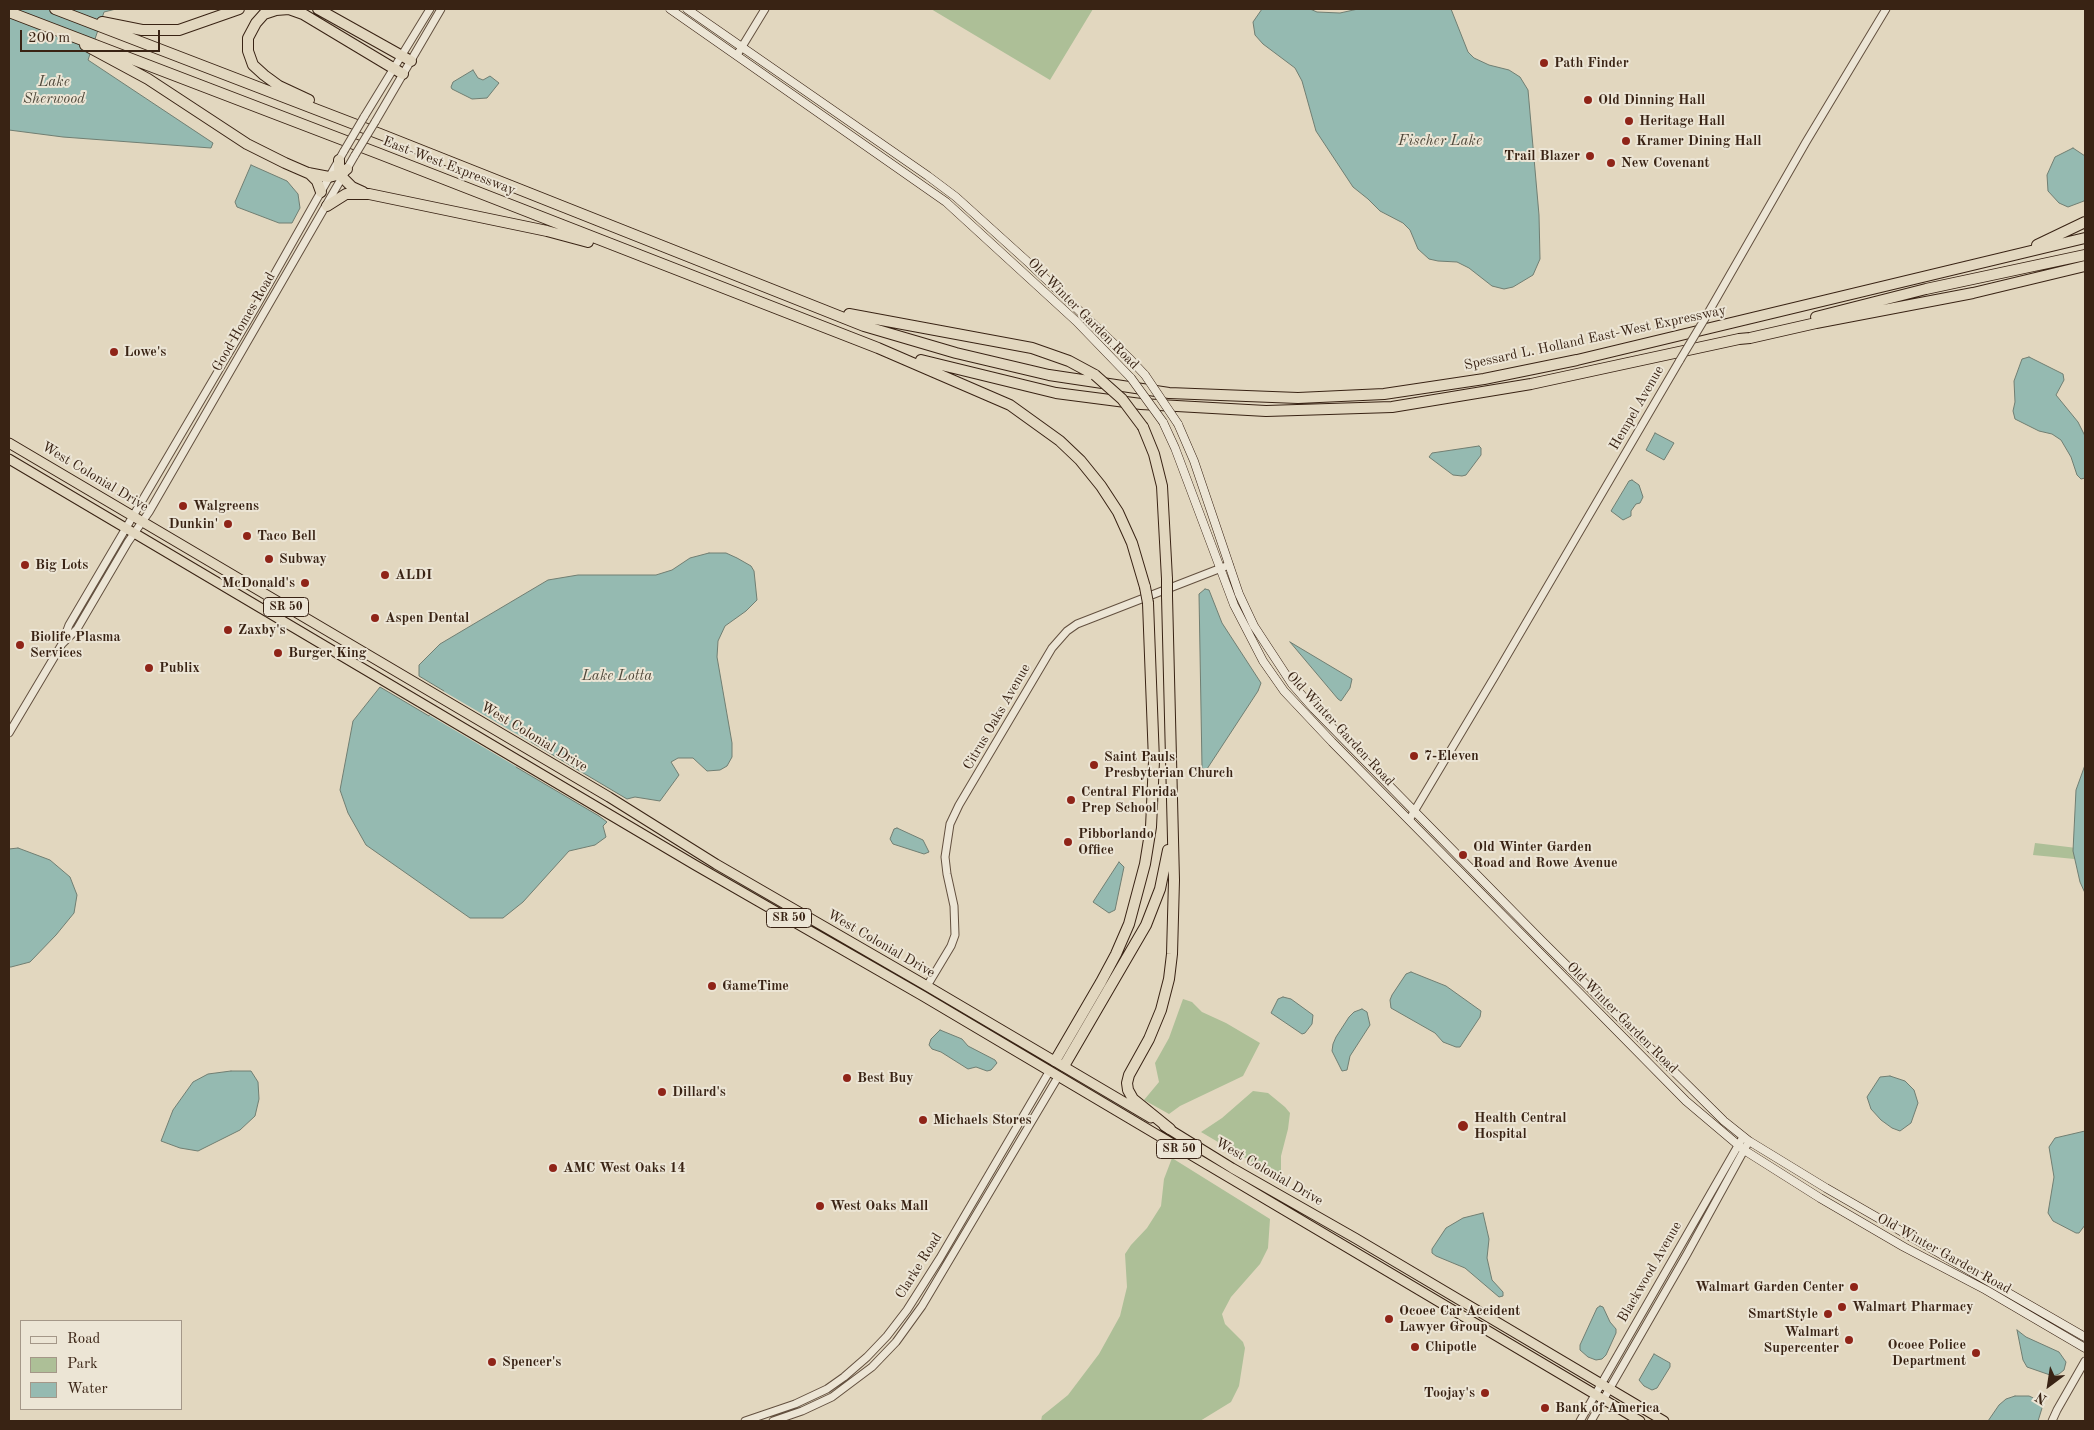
<!DOCTYPE html>
<style>
body{margin:0}
#map{position:relative;width:2094px;height:1430px;overflow:hidden;background:#e2d7bf;font-family:"Old Standard TT",serif}
canvas{display:block}
.frame{position:absolute;inset:0;border:10px solid #392314;pointer-events:none}
.legend{position:absolute;left:20px;top:1320px;width:162px;height:90px;box-sizing:border-box;background:#ece5d5;border:1px solid #a49788;margin:0;padding:6px 9px;list-style:none;font-size:15px;color:#392314}
.legend li{display:flex;align-items:center;gap:10px;height:25px}
.legend b{width:25px;border:1px solid #a49788}
.north{position:absolute;left:2024px;top:1360px;width:50px;height:50px;-webkit-text-stroke:4px #ece5d5;paint-order:stroke;rotate:211deg;font-size:14px;font-weight:700;line-height:20px;text-align:center;color:#392314}
.north::after{content:'';display:block;margin:auto;width:18px;height:22px;background:#392314;clip-path:polygon(50% 0,100% 100%,50% 72%,0 100%)}
.scale{position:absolute;left:20px;top:30px;width:140px;height:22px;box-sizing:border-box;border:2px solid #392314;border-top:0;padding-left:6px;font-size:15px;line-height:18px;white-space:nowrap;color:#392314;-webkit-text-stroke:4px #ece5d5;paint-order:stroke}
</style>
<div id="map">
<canvas width="2094" height="1430"></canvas>
<div class="frame"></div>
<ul class="legend">
<li><b style="height:6px;background:#ece5d5"></b>Road</li>
<li><b style="height:14px;background:#adbf97"></b>Park</li>
<li><b style="height:14px;background:#95bab1"></b>Water</li>
</ul>
<div class="north">N</div>
<div class="scale">200 m</div>
</div>
<script>
const ctx = document.querySelector('canvas').getContext('2d');
ctx.lineJoin = 'round';
function paint(path, color) { ctx.fillStyle = color; ctx.fill(path, 'evenodd'); }
const toPath = rows => new Path2D(rows.map(r => 'M' + r).join(''));
function strokePath(path, color, width, dash) { ctx.strokeStyle = color; ctx.lineWidth = width; ctx.lineCap = dash ? 'butt' : 'round'; ctx.setLineDash(dash || []); ctx.stroke(path); }
function label(font, color, halo, rows, align = 'center') {
  ctx.font = font + ' "Old Standard TT",serif'; ctx.lineWidth = 4; ctx.setLineDash([]); ctx.textBaseline = 'middle'; ctx.strokeStyle = halo; ctx.fillStyle = color; for (const [text, x, y, turn = 0] of rows) {
    ctx.save(); ctx.translate(x, y); ctx.rotate((+turn || 0) * Math.PI / 180); ctx.textAlign = isNaN(turn) ? turn : align; if (halo) ctx.strokeText(text, 0, 0); ctx.fillText(text, 0, 0); ctx.restore();
  }
}
paint(toPath([
 [931,9,1093,9,1050,80],
 [2035,843,2085,849,2085,860,2033,855],
 [1183,999,1192,1002,1202,1012,1226,1023,1260,1043,1243,1076,1180,1106,1169,1114,1144,1100,1159,1082,1155,1063,1169,1038],
 [1253,1091,1268,1093,1285,1107,1290,1113,1288,1129,1281,1156,1281,1179,1201,1132,1222,1118],
 [1172,1158,1270,1219,1268,1248,1260,1264,1231,1297,1222,1314,1225,1324,1243,1342,1245,1348,1239,1386,1231,1402,1200,1421,1041,1421,1042,1416,1068,1395,1099,1354,1120,1316,1127,1287,1125,1254,1131,1245,1147,1228,1161,1206,1164,1179]
]), '#adbf97');
const water = toPath([
 [9,9,116,9,104,12,88,60,213,143,211,148,63,137,9,130,9,9],
 [1262,9,1310,9,1317,12,1340,13,1358,9,1451,9,1468,52,1474,58,1489,65,1509,70,1520,77,1528,90,1539,215,1540,259,1533,275,1513,287,1504,289,1492,286,1469,268,1457,262,1438,261,1429,259,1418,249,1410,230,1403,223,1380,211,1368,199,1353,187,1316,131,1302,81,1295,68,1263,44,1255,35,1253,22,1262,9],
 [473,70,478,78,483,80,490,76,499,83,487,98,472,99,452,89,451,87,453,82,473,70],
 [2073,148,2085,156,2085,199,2084,201,2068,207,2059,203,2048,191,2047,175,2055,157,2073,148],
 [251,165,287,181,298,194,300,208,292,223,279,223,237,207,235,202,251,165],
 [2029,357,2063,374,2064,380,2056,395,2078,422,2085,436,2085,478,2081,479,2077,475,2071,457,2061,440,2052,434,2039,431,2015,419,2013,411,2015,402,2014,381,2022,359,2029,357],
 [1655,433,1674,443,1664,460,1646,450,1655,433],
 [1479,446,1481,448,1481,455,1466,475,1462,476,1453,475,1429,457,1432,453,1479,446],
 [1632,480,1639,485,1643,497,1640,503,1636,504,1631,511,1631,516,1623,520,1611,511,1629,481,1632,480],
 [709,553,726,553,737,558,751,566,754,571,757,600,746,611,725,626,718,641,717,657,732,743,732,757,727,766,720,770,707,771,693,758,678,758,671,762,679,775,660,801,635,797,627,799,531,742,516,767,599,816,607,822,603,826,606,837,595,845,569,851,523,902,503,918,470,918,366,845,348,813,340,790,353,721,380,687,429,716,444,691,419,676,419,665,440,644,548,580,578,575,656,575,672,570,690,558,709,553],
 [1205,589,1209,590,1222,623,1261,683,1258,691,1205,772,1202,767,1199,594,1205,589],
 [1290,642,1352,679,1350,688,1341,701,1338,699,1290,642],
 [2085,765,2085,893,2080,882,2073,851,2076,790,2085,765],
 [897,828,923,840,929,852,924,854,893,844,890,839,894,829,897,828],
 [18,848,50,860,70,877,77,895,74,913,56,935,30,962,11,967,9,967,9,849,18,848],
 [1119,862,1124,867,1115,910,1109,913,1093,902,1119,862],
 [1411,972,1446,986,1481,1011,1480,1017,1460,1047,1456,1047,1443,1042,1435,1033,1391,1008,1390,1000,1392,995,1406,974,1411,972],
 [1283,997,1291,999,1313,1015,1312,1024,1305,1033,1302,1034,1271,1013,1278,999,1283,997],
 [1362,1009,1367,1012,1370,1025,1350,1056,1347,1070,1342,1071,1332,1051,1333,1044,1336,1037,1349,1017,1354,1012,1362,1009],
 [940,1030,962,1039,968,1046,995,1060,997,1063,991,1070,987,1071,976,1067,968,1069,941,1052,932,1049,929,1045,931,1039,940,1030],
 [231,1071,251,1071,258,1082,259,1099,255,1116,240,1130,198,1151,180,1148,161,1141,173,1110,193,1082,208,1074,231,1071],
 [1890,1076,1905,1081,1914,1090,1918,1103,1911,1123,1900,1131,1892,1128,1881,1120,1871,1109,1867,1097,1880,1077,1890,1076],
 [2085,1131,2085,1225,2079,1233,2076,1233,2053,1221,2048,1213,2054,1177,2049,1147,2055,1138,2085,1131],
 [1483,1213,1489,1239,1487,1258,1492,1280,1503,1292,1503,1296,1499,1297,1465,1268,1436,1256,1432,1253,1432,1249,1446,1228,1463,1218,1483,1213],
 [1600,1306,1603,1307,1610,1322,1616,1329,1616,1333,1606,1355,1602,1359,1596,1360,1588,1357,1580,1350,1580,1345,1597,1308,1600,1306],
 [2017,1330,2026,1337,2059,1352,2066,1362,2064,1370,2059,1374,2053,1376,2027,1367,2023,1360,2017,1330],
 [1654,1354,1670,1363,1670,1367,1657,1388,1652,1390,1644,1386,1639,1380,1654,1354],
 [2015,1396,2029,1396,2040,1401,2043,1405,2038,1421,1988,1421,1999,1405,2006,1399,2015,1396]
]);
paint(water, '#95bab1');
strokePath(water, '#707e72', 1);
paint(toPath([
 [443,691,532,743,517,767,429,715]
]), '#e2d7bf');
const tertiary = toPath([
 [737,55,765,9],
 [364,117,430,9],
 [375,122,441,9],
 [1704,320,1806,142,1886,9],
 [63,641,69,625,257,305,344,151],
 [9,733,62,644,77,629,128,542,149,512,355,155],
 [1409,820,1495,676,1680,360],
 [927,986,951,946,955,935,954,906,947,874,945,857,950,824,959,805,1052,648,1067,631,1077,624,1229,565],
 [745,1421,795,1404,827,1389,844,1377,867,1357,887,1336,907,1310,940,1258,1049,1072],
 [773,1421,802,1411,832,1397,872,1367,896,1342,922,1306,1058,1077],
 [1580,1421,1743,1137],
 [1591,1421,1687,1254,1749,1141],
 [2052,1421,2057,1410,2085,1361]
]);
const secondary = toPath([
 [670,9,946,202,1076,321,1131,378],
 [687,9,928,176,956,197,1029,263,1130,359,1145,375],
 [1163,422,1175,448,1234,605,1263,661,1284,691,1332,742,1686,1101,1744,1150,1820,1198,1904,1247,1986,1290,2085,1348],
 [1178,424,1194,461,1239,594,1254,626,1292,684,1314,709,1542,941,1724,1121,1749,1141,1826,1188,2085,1337]
]);
const trunk = toPath([
 [9,443,609,797,716,864,927,986,1151,1118],
 [9,459,695,865,923,996,1640,1421],
 [1164,1126,1232,1168,1355,1238,1664,1421]
]);
const motorway = toPath([
 [55,9,380,134,864,326,956,353,1049,375,1169,393,1298,398,1384,394,1484,379,1577,360,2085,238],
 [318,9,411,61],
 [9,12,380,154,878,348,1010,405,1060,441,1080,460,1101,486,1118,512,1132,543,1145,587],
 [102,22,142,30,179,30,239,9],
 [85,45,148,79,247,144,285,163,308,173,329,177,341,174,347,169],
 [309,100,279,86,264,75,253,65,248,51,248,38,256,23,264,14,276,10,289,9,303,14,403,74],
 [339,160,339,169,343,178,352,187,363,192],
 [309,173,317,181,321,192],
 [327,206,346,194,369,194,547,231,588,242],
 [2037,245,2085,222],
 [849,314,1032,348,1069,361,1095,375],
 [1816,317,1926,289,2085,255],
 [921,360,1056,393,1141,404,1266,411,1392,407,1531,384,1739,339,1750,338,1816,323,1973,293,2085,266],
 [1143,427,1154,454,1162,486,1167,579],
 [1167,596,1174,880,1172,954,1169,979,1161,1010,1149,1039,1129,1075,1127,1083,1128,1090,1133,1099,1170,1129],
 [1055,1061,1101,982,1116,954,1129,924,1145,864,1151,827,1154,761,1148,603],
 [1064,1066,1146,925,1160,889,1168,850]
]);
strokePath(tertiary, '#63503f', 9);
strokePath(secondary, '#392314', 9);
strokePath(trunk, '#392314', 11);
strokePath(motorway, '#392314', 12);
strokePath(tertiary, '#ece5d5', 7);
strokePath(secondary, '#ece5d5', 8);
strokePath(trunk, '#e2d7bf', 9);
strokePath(motorway, '#e2d7bf', 10);
const tertiaryBridge = toPath([
 [344,151,364,117],
 [355,155,375,122],
 [1680,360,1704,320]
]);
const secondaryBridge = toPath([
 [1145,375,1178,424],
 [1131,378,1163,422]
]);
const motorwayBridge = toPath([
 [1095,375,1122,399,1143,427],
 [1145,587,1148,603],
 [1167,596,1167,579]
]);
strokePath(tertiaryBridge, '#63503f', 9, []);
strokePath(secondaryBridge, '#392314', 9, []);
strokePath(motorwayBridge, '#392314', 12, []);
strokePath(tertiaryBridge, '#ece5d5', 7);
strokePath(secondaryBridge, '#ece5d5', 8);
strokePath(motorwayBridge, '#e2d7bf', 10);
for (const [x, y, r, color] of [
 [1544,63,5,"#8f2418"],
 [1588,100,5,"#8f2418"],
 [1629,121,5,"#8f2418"],
 [1626,141,5,"#8f2418"],
 [1590,156,5,"#8f2418"],
 [1611,163,5,"#8f2418"],
 [114,352,5,"#8f2418"],
 [183,506,5,"#8f2418"],
 [228,524,5,"#8f2418"],
 [247,536,5,"#8f2418"],
 [269,559,5,"#8f2418"],
 [25,565,5,"#8f2418"],
 [385,575,5,"#8f2418"],
 [305,583,5,"#8f2418"],
 [375,618,5,"#8f2418"],
 [228,630,5,"#8f2418"],
 [20,645,5,"#8f2418"],
 [278,653,5,"#8f2418"],
 [149,668,5,"#8f2418"],
 [1414,756,5,"#8f2418"],
 [1094,765,5,"#8f2418"],
 [1071,800,5,"#8f2418"],
 [1068,842,5,"#8f2418"],
 [1463,855,5,"#8f2418"],
 [712,986,5,"#8f2418"],
 [847,1078,5,"#8f2418"],
 [662,1092,5,"#8f2418"],
 [923,1120,5,"#8f2418"],
 [1463,1126,6,"#8f2418"],
 [553,1168,5,"#8f2418"],
 [820,1206,5,"#8f2418"],
 [1854,1287,5,"#8f2418"],
 [1842,1307,5,"#8f2418"],
 [1828,1314,5,"#8f2418"],
 [1389,1319,5,"#8f2418"],
 [1849,1340,5,"#8f2418"],
 [1415,1347,5,"#8f2418"],
 [1976,1353,5,"#8f2418"],
 [492,1362,5,"#8f2418"],
 [1485,1393,5,"#8f2418"],
 [1545,1408,5,"#8f2418"]
]) { const dot = new Path2D(); dot.arc(x, y, r, 0, 2 * Math.PI); ctx.fillStyle = color; ctx.fill(dot); strokePath(dot, '#ece5d5', 2); }
for (const [x, y, w] of [
 [286,607,45],
 [789,918,45],
 [1179,1149,45]
]) { const box = new Path2D(); box.roundRect(x - w / 2, y - 9.5, w, 19, 4); ctx.fillStyle = '#ece5d5'; ctx.fill(box); strokePath(box, '#392314', 1); }
label('bold 12px', '#392314', null, [
 ["SR 50",286,607],
 ["SR 50",789,918],
 ["SR 50",1179,1149]
]);
label('bold 14px', '#392314', '#ece5d5', [
 ["Path Finder",1554,63],
 ["Old Dinning Hall",1598,100],
 ["Heritage Hall",1639,121],
 ["Kramer Dining Hall",1636,141],
 ["Trail Blazer",1580,156,"right"],
 ["New Covenant",1621,163],
 ["Lowe's",124,352],
 ["Walgreens",193,506],
 ["Dunkin'",218,524,"right"],
 ["Taco Bell",257,536],
 ["Subway",279,559],
 ["Big Lots",35,565],
 ["ALDI",395,575],
 ["McDonald's",295,583,"right"],
 ["Aspen Dental",385,618],
 ["Zaxby's",238,630],
 ["Biolife Plasma",30,637],
 ["Services",30,653],
 ["Burger King",288,653],
 ["Publix",159,668],
 ["7-Eleven",1424,756],
 ["Saint Pauls",1104,757],
 ["Presbyterian Church",1104,773],
 ["Central Florida",1081,792],
 ["Prep School",1081,808],
 ["Pibborlando",1078,834],
 ["Office",1078,850],
 ["Old Winter Garden",1473,847],
 ["Road and Rowe Avenue",1473,863],
 ["GameTime",722,986],
 ["Best Buy",857,1078],
 ["Dillard's",672,1092],
 ["Health Central",1474,1118],
 ["Hospital",1474,1134],
 ["Michaels Stores",933,1120],
 ["AMC West Oaks 14",563,1168],
 ["West Oaks Mall",830,1206],
 ["Walmart Garden Center",1844,1287,"right"],
 ["Walmart Pharmacy",1852,1307],
 ["Ocoee Car Accident",1399,1311],
 ["Lawyer Group",1399,1327],
 ["SmartStyle",1818,1314,"right"],
 ["Walmart",1839,1332,"right"],
 ["Supercenter",1839,1348,"right"],
 ["Ocoee Police",1966,1345,"right"],
 ["Department",1966,1361,"right"],
 ["Chipotle",1425,1347],
 ["Spencer's",502,1362],
 ["Toojay's",1475,1393,"right"],
 ["Bank of America",1555,1408]
], 'left');
label('14px', '#392314', '#ece5d5', [
 ["East-West Expressway",449,166,21],
 ["Old Winter Garden Road",1083,314,45],
 ["Good Homes Road",244,322,-60],
 ["Spessard L. Holland East-West Expressway",1595,338,-12],
 ["Hempel Avenue",1637,408,-60],
 ["West Colonial Drive",95,477,31],
 ["Citrus Oaks Avenue",997,717,-60],
 ["Old Winter Garden Road",1340,729,47],
 ["West Colonial Drive",534,737,31],
 ["West Colonial Drive",881,944,30],
 ["Old Winter Garden Road",1622,1018,45],
 ["West Colonial Drive",1269,1172,30],
 ["Old Winter Garden Road",1944,1254,29],
 ["Clarke Road",919,1266,-58],
 ["Blackwood Avenue",1650,1272,-60]
]);
label('italic 15px', '#50493b', '#ece5d5', [
 ["Lake",54,82],
 ["Sherwood",54,99],
 ["Fischer Lake",1440,141],
 ["Lake Lotta",617,676]
]);
</script>
